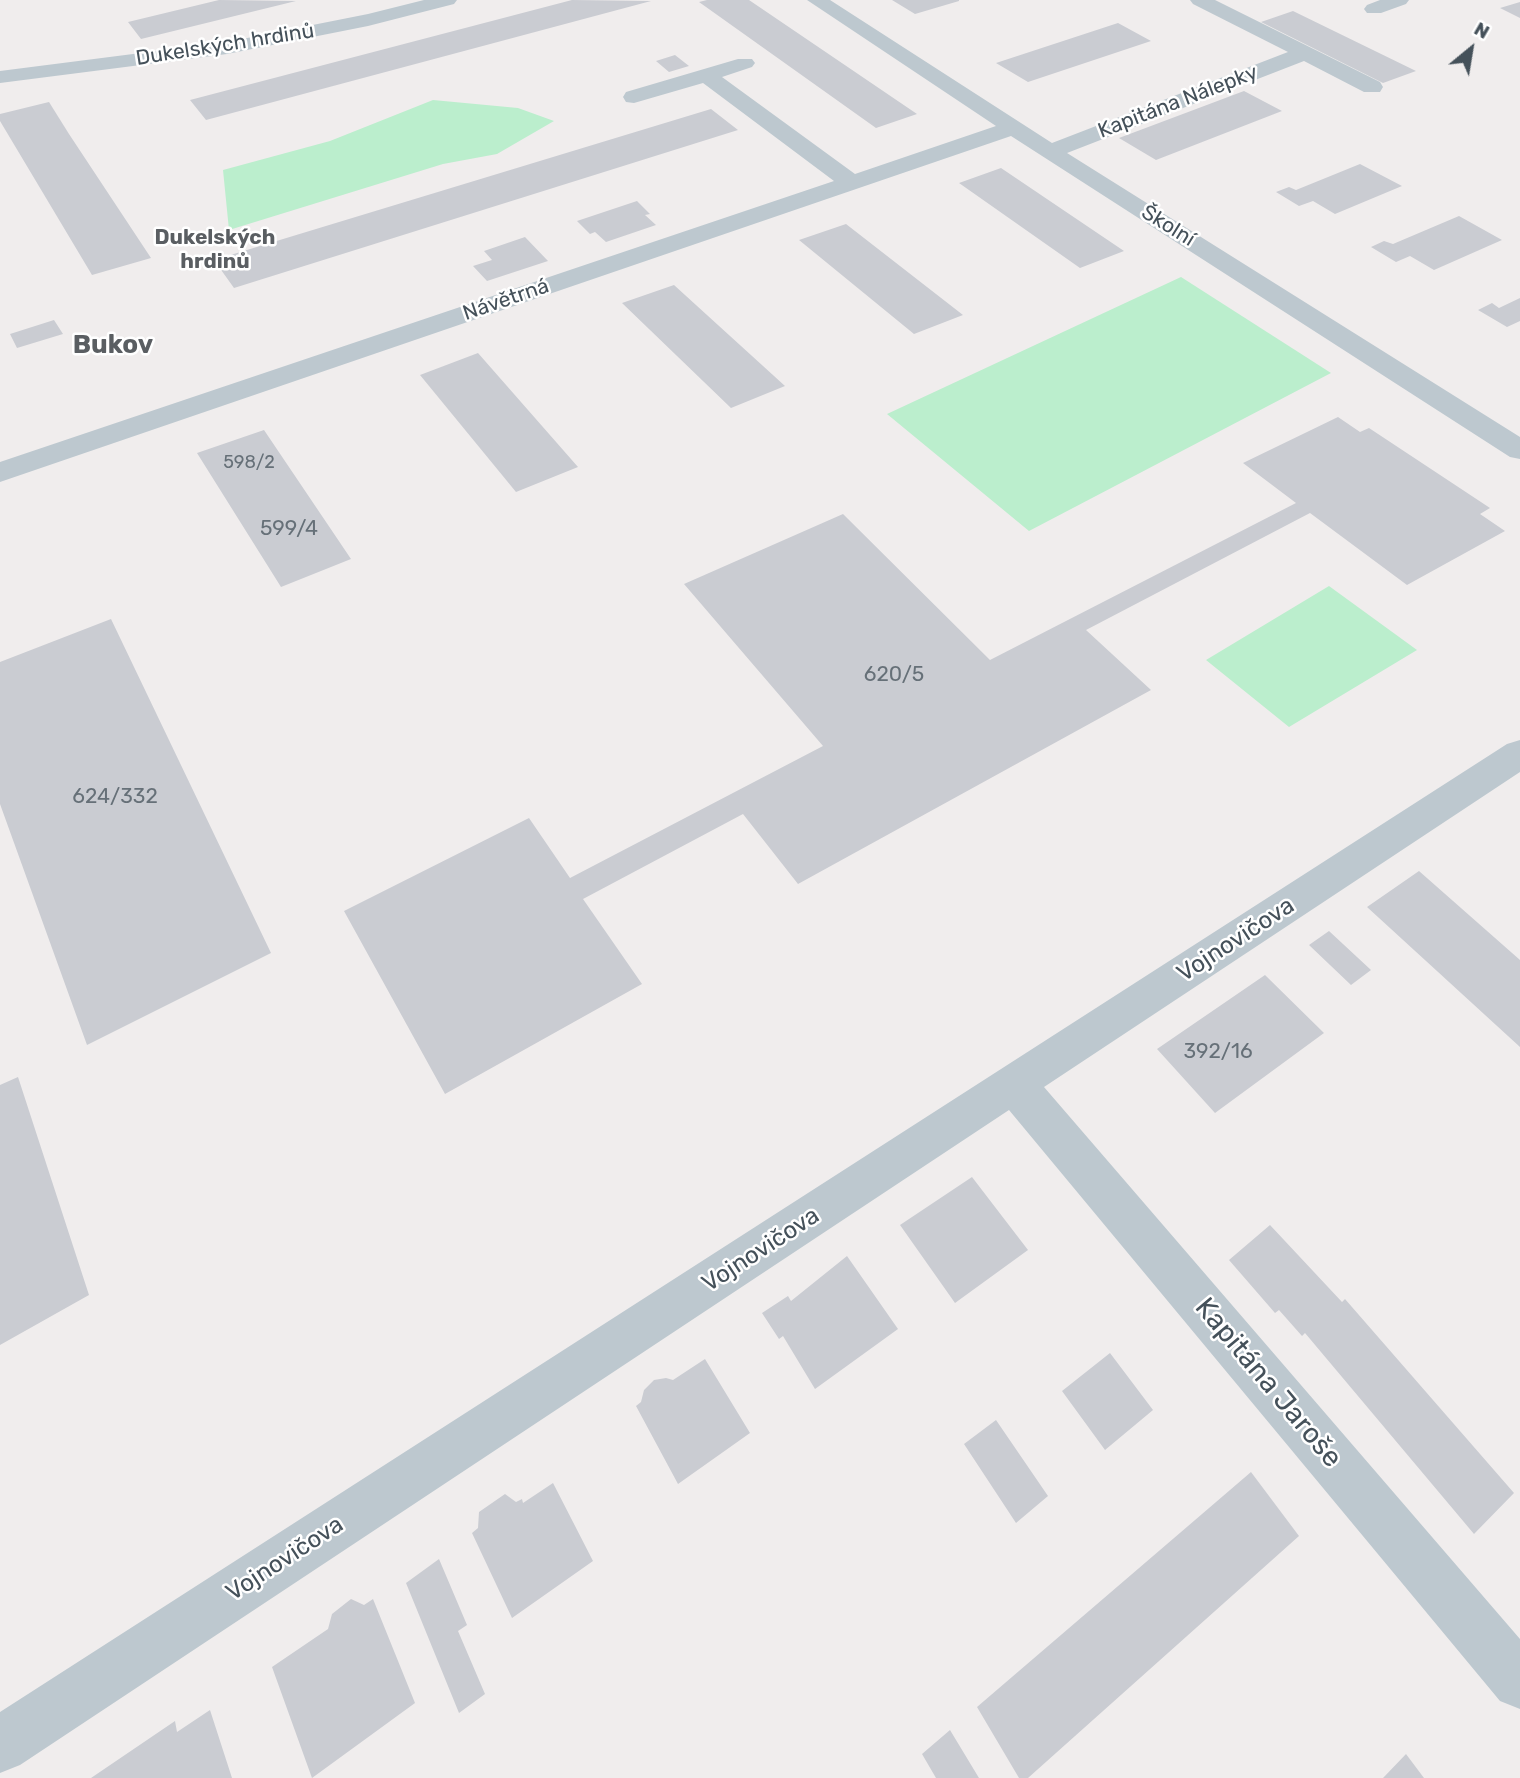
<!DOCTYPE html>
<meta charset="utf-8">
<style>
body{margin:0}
#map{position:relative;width:1520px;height:1778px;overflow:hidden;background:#f0eded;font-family:Rubik,sans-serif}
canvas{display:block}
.north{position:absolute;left:1436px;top:14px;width:70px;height:70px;-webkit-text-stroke:5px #fff;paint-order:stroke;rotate:30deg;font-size:19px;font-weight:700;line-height:28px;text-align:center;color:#45515a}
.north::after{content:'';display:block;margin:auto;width:24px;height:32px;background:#45515a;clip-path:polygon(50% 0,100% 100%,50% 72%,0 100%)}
</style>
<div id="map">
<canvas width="1520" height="1778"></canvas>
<div class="north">N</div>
</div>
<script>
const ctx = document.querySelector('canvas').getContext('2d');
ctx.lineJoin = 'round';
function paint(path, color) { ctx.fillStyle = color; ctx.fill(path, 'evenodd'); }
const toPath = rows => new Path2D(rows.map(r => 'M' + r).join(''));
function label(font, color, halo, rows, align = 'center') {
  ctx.font = font + ' Rubik,sans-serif'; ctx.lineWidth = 5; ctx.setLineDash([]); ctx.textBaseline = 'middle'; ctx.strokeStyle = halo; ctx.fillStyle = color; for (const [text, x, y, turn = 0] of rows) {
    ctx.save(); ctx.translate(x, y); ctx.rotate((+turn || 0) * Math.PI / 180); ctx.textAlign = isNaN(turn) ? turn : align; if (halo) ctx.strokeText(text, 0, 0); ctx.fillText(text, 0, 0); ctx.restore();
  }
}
paint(toPath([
 [433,100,518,108,554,121,497,154,443,164,229,230,223,170,330,141],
 [1181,277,1331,373,1029,531,887,414],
 [1329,586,1417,650,1289,727,1206,660]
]), '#bbeecd');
paint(toPath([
 [219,0,296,1,141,39,128,22],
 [572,0,651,1,206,120,190,100],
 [707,0,749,0,917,114,876,128,699,2],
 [892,0,959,0,959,1,915,14],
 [1520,2,1520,18,1500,8],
 [1293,11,1416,71,1383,83,1261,22],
 [1118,23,1151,41,1028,82,996,63],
 [675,55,689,66,669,72,656,61],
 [1244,91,1282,111,1156,160,1119,138],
 [49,102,69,134,151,258,92,275,0,121,0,114],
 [711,109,738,130,234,288,214,260],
 [1360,164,1402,186,1335,214,1313,201,1299,206,1276,192,1289,187,1296,190],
 [1001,168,1124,251,1080,268,959,183],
 [637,201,650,214,645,215,656,225,606,242,595,232,590,234,577,221],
 [1459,216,1502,240,1434,270,1410,256,1396,262,1371,247,1384,241,1393,244],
 [846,224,963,315,914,334,799,240],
 [525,237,548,261,487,281,473,266,492,260,484,251],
 [674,285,785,386,731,408,622,303],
 [1520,298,1520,321,1507,327,1478,310,1492,303,1499,308],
 [54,320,63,334,17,348,10,334],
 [478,353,578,467,516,492,420,375],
 [1338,417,1360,432,1369,428,1490,508,1480,514,1505,531,1407,585,1310,513,1086,630,1151,690,798,884,743,814,583,899,642,984,445,1094,344,911,529,818,570,878,823,746,684,584,843,514,990,660,1296,503,1243,463],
 [264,430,351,559,281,587,197,453],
 [111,619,271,953,87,1045,0,804,0,662],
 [1419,871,1520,960,1520,1047,1367,907],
 [1329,931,1371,970,1351,985,1309,945],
 [1265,975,1324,1033,1215,1113,1157,1049],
 [18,1077,89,1295,0,1345,0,1085],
 [972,1177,1028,1250,955,1303,900,1225],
 [1270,1225,1342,1302,1345,1299,1514,1493,1474,1534,1305,1333,1302,1336,1279,1310,1275,1313,1229,1260],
 [847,1256,898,1329,815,1389,783,1336,779,1339,762,1313,788,1296,791,1301],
 [1110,1353,1153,1410,1105,1450,1062,1391],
 [705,1359,750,1433,678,1484,636,1406,641,1402,644,1390,654,1380,666,1378,673,1380],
 [996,1420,1048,1496,1016,1523,964,1444],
 [1251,1472,1299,1536,1028,1778,1019,1778,977,1707],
 [553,1483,593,1561,512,1618,472,1533,478,1528,479,1512,505,1494,516,1502,522,1499,523,1503],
 [439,1559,467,1625,458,1631,485,1694,459,1713,406,1583],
 [351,1599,364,1605,373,1599,415,1703,312,1778,272,1667,328,1629,332,1614],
 [210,1710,232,1778,91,1778,175,1721,177,1732],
 [950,1730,979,1778,936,1778,922,1754],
 [1406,1754,1424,1778,1383,1778]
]), '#caccd2');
paint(toPath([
 [424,0,457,0,454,4,368,26,227,54,0,83,0,71,227,42,368,14,424,0],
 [807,0,830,0,1052,143,1288,52,1193,4,1190,0,1215,0,1380,82,1383,87,1380,92,1364,92,1304,61,1067,153,1520,437,1520,459,1510,457,1011,136,0,482,0,462,834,181,703,83,634,103,626,102,623,97,626,92,738,59,752,59,755,63,752,67,722,77,855,174,996,126,807,0],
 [1380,0,1409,0,1406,4,1381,13,1367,13,1364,9,1367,5,1380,0],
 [1520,740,1520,772,1044,1087,1520,1639,1520,1709,1500,1701,1009,1110,20,1765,0,1773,0,1712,1507,744,1520,740]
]), '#bdc8cf');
label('18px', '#667078', null, [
 ["598/2",249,463]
]);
label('21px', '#45515a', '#fff', [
 ["Dukelských hrdinů",225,45,-9],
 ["Kapitána Nálepky",1178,102,-21],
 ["Školní",1168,226,32],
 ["Návětrná",506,300,-19]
]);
label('bold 21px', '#5a5e62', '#fff', [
 ["Dukelských",215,238],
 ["hrdinů",215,262]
]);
label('21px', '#667078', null, [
 ["599/4",289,529],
 ["620/5",894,675],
 ["624/332",115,797],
 ["392/16",1218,1052]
]);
label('24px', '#45515a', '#fff', [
 ["Vojnovičova",1236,940,-33],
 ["Vojnovičova",761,1250,-33],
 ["Vojnovičova",285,1559,-33]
]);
label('bold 26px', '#5a5e62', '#fff', [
 ["Bukov",113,345]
]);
label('28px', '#45515a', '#fff', [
 ["Kapitána Jaroše",1268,1383,50]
]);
</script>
